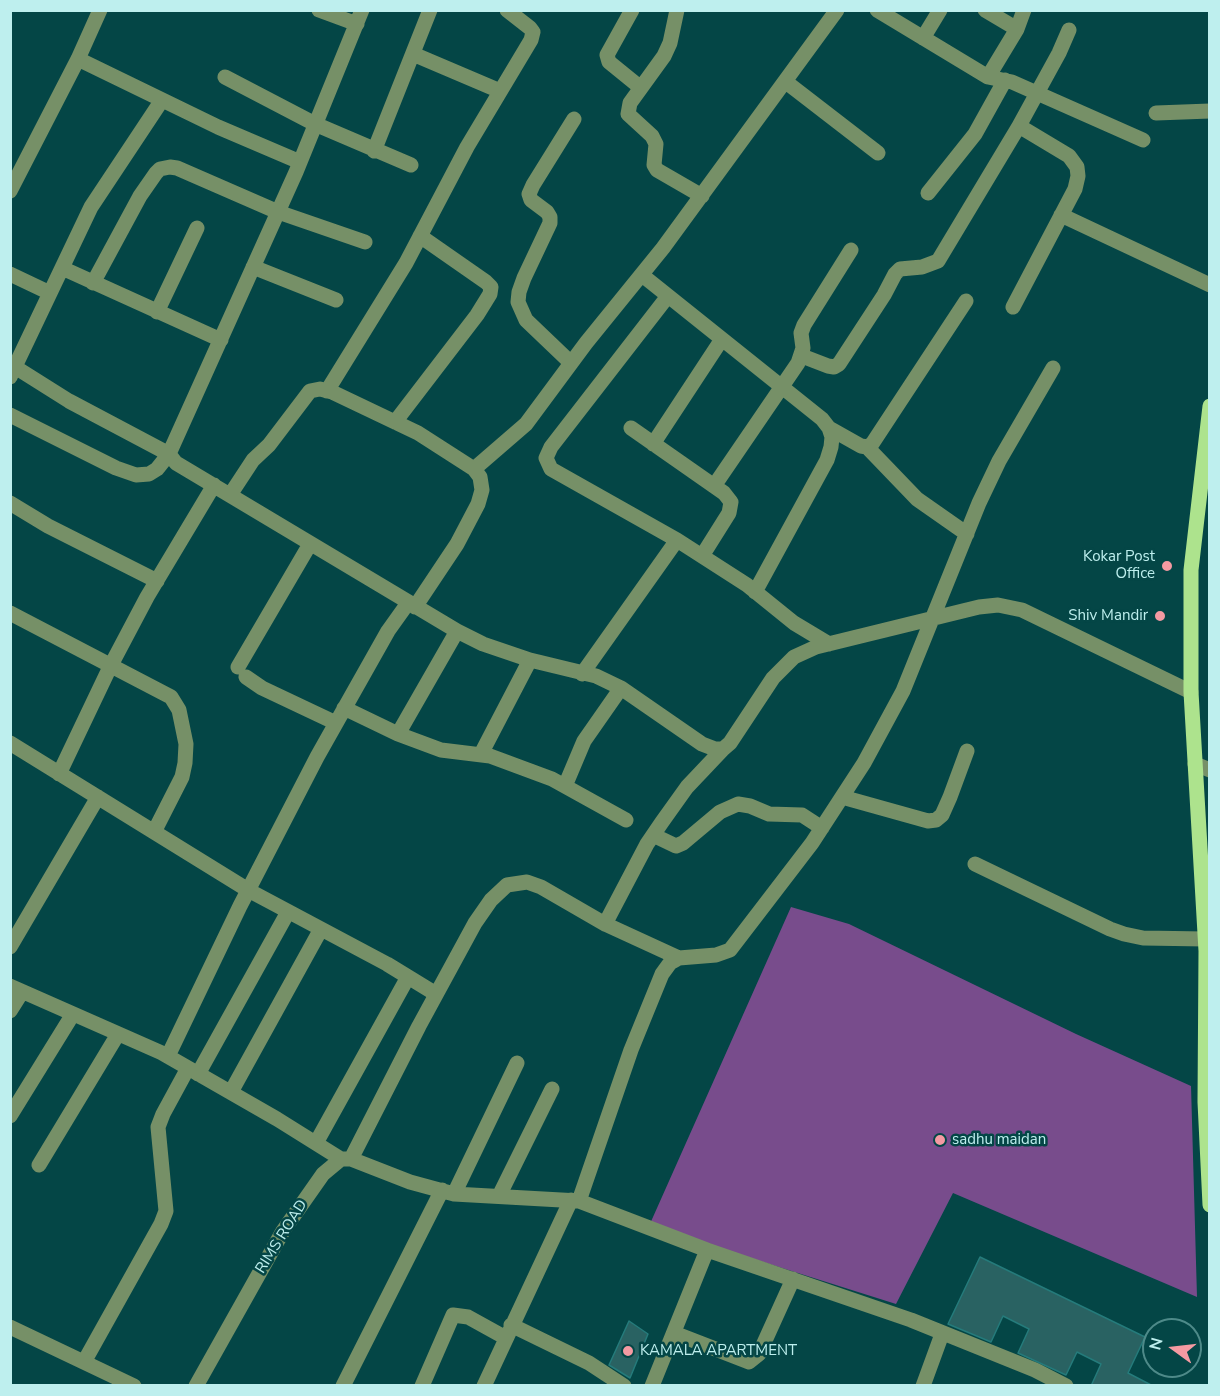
<!DOCTYPE html>
<style>
body{margin:0}
#map{position:relative;width:1220px;height:1396px;overflow:hidden;background:#044646;font-family:"Nunito Sans",sans-serif}
canvas{display:block}
.frame{position:absolute;inset:0;border:12px solid #beefee;pointer-events:none}
.north{position:absolute;left:1142px;top:1318px;width:60px;height:60px;box-sizing:border-box;background:#044646;border:2px solid #4e8a89;border-radius:50%;rotate:285deg;font-size:16px;font-weight:700;line-height:24px;text-align:center;color:#beefee}
.north::after{content:'';display:block;margin:auto;width:21px;height:27px;background:#f49aa2;clip-path:polygon(50% 0,100% 100%,50% 72%,0 100%)}
</style>
<div id="map">
<canvas width="1220" height="1396"></canvas>
<div class="frame"></div>
<div class="north">N</div>
</div>
<script>
const ctx = document.querySelector('canvas').getContext('2d');
ctx.lineJoin = 'round';
function paint(path, color) { ctx.fillStyle = color; ctx.fill(path, 'evenodd'); }
const toPath = rows => new Path2D(rows.map(r => 'M' + r).join(''));
function strokePath(path, color, width, dash) { ctx.strokeStyle = color; ctx.lineWidth = width; ctx.lineCap = dash ? 'butt' : 'round'; ctx.setLineDash(dash || []); ctx.stroke(path); }
function label(font, color, halo, rows, align = 'center') {
  ctx.font = font + ' "Nunito Sans",sans-serif'; ctx.lineWidth = 5; ctx.setLineDash([]); ctx.textBaseline = 'middle'; ctx.strokeStyle = halo; ctx.fillStyle = color; for (const [text, x, y, turn = 0] of rows) {
    ctx.save(); ctx.translate(x, y); ctx.rotate((+turn || 0) * Math.PI / 180); ctx.textAlign = isNaN(turn) ? turn : align; if (halo) ctx.strokeText(text, 0, 0); ctx.fillText(text, 0, 0); ctx.restore();
  }
}
paint(toPath([
 [791,907,849,924,1076,1034,1191,1086,1197,1297,953,1193,896,1304,649,1226]
]), '#784c8c');
const building = toPath([
 [980,1257,1145,1337,1128,1373,1153,1386,1091,1386,1101,1364,1077,1352,1066,1375,1018,1353,1029,1329,1003,1316,991,1342,948,1324,980,1257],
 [629,1321,648,1334,630,1378,609,1365,629,1321]
]);
paint(building, '#296262');
strokePath(building, '#257b7b', 1.5);
strokePath(toPath([
 [319,10,357,24],
 [362,10,296,172,173,445,169,454,176,463,457,631,483,644,530,660,596,676,621,688,702,744,715,749,723,749,730,743,773,678,794,657,816,647,979,607,998,605,1022,610,1191,692],
 [632,10,607,55,609,62,641,88],
 [677,10,670,43,664,56,630,103,628,114,652,136,656,144,654,165,657,170,702,196],
 [877,10,988,77,1012,82,1143,140],
 [985,10,1017,29],
 [923,38,940,10],
 [413,54,500,91],
 [78,59,218,127,300,162],
 [225,77,315,124,411,165],
 [988,77,1017,29,1024,10],
 [786,82,878,153],
 [1156,113,1210,111],
 [374,151,430,10],
 [10,191,78,59,100,10],
 [928,193,975,134,1005,80],
 [1061,215,1210,285],
 [253,267,336,300],
 [62,268,221,340],
 [10,274,50,293],
 [642,275,822,419,829,428,832,437,831,447,827,460,755,592],
 [93,283,140,196,156,173,160,169,170,167,177,168,278,212,365,242],
 [668,296,551,447,546,458,551,469,677,540,747,585,794,623,829,644],
 [1013,307,1075,189,1078,176,1077,167,1069,156,1019,126],
 [157,312,197,228],
 [802,356,828,366,834,367,839,364,884,295,895,274,900,269,922,267,938,261,1019,126,1059,53,1069,30],
 [571,363,526,320,518,302,519,292,524,278,550,223,550,217,547,212,531,200,529,194,533,185,574,119],
 [10,377,91,207,162,100],
 [327,391,406,263,467,147,531,40,533,32,530,28,507,10],
 [10,415,116,468,136,475,149,474,157,469,169,454,69,401,15,367],
 [395,422,477,315,490,294,491,287,486,282,420,236],
 [631,428,724,493,731,502,729,513,702,556],
 [829,428,861,446,867,447,872,444,966,301],
 [653,444,722,339],
 [867,447,917,499,967,534],
 [474,469,526,424,586,343,663,248,837,10],
 [714,486,798,363,803,348,801,333,804,325,851,250],
 [230,495,253,460,269,445,310,391,320,389,332,392,418,433,474,469,480,477,482,490,478,504,457,544,415,607],
 [10,503,48,526,157,581],
 [10,613,171,697,179,710,186,744,185,763,182,777,154,832],
 [238,667,310,544],
 [582,674,677,540],
 [246,677,262,688,336,723],
 [344,708,398,734,441,750,490,756,552,779,626,820],
 [398,734,457,631],
 [10,743,248,890,387,964,436,994],
 [481,754,530,660],
 [1195,764,1210,770],
 [59,774,110,667,147,597,214,485],
 [565,786,584,741,621,688],
 [842,797,928,821,936,820,942,815,950,797,967,751],
 [653,835,676,846,683,843,720,812,738,804,750,806,769,814,802,815,822,828],
 [975,864,1110,929,1124,934,1143,938,1205,939],
 [605,924,647,844,662,822,687,787,723,749],
 [10,947,98,797],
 [10,986,162,1053,277,1119,341,1159],
 [10,1011,22,992],
 [168,1056,240,906,317,757,388,631,408,603],
 [198,1074,288,912],
 [231,1092,321,929],
 [10,1116,73,1014],
 [316,1143,408,977],
 [351,1159,419,1026,475,923,491,900,507,885,527,882,541,887,605,924,679,958],
 [39,1165,118,1034],
 [454,1194,517,1063],
 [499,1196,552,1089],
 [579,1201,631,1050,662,974,670,963,679,958,716,955,730,950,812,843,864,763,903,691,979,503,999,461,1053,368],
 [511,1325,589,1363,624,1386],
 [10,1327,134,1386],
 [674,1333,749,1362,759,1354,793,1279],
 [84,1362,161,1224,166,1211,158,1127,163,1114,188,1068],
 [196,1386,283,1231,323,1174,341,1159,351,1159,410,1182,454,1194,579,1201,707,1250,911,1320,1035,1370,1066,1386],
 [343,1386,442,1190],
 [422,1386,453,1315,468,1317,506,1338],
 [484,1386,571,1200],
 [652,1386,707,1250],
 [923,1386,942,1334]
]), '#769067', 15);
strokePath(toPath([
 [1210,406,1191,570,1191,692,1206,951,1205,1102,1210,1205]
]), '#ade38d', 15);
for (const [x, y, r, color] of [
 [1167,566,6,"#f49aa2"],
 [1160,616,6,"#f49aa2"],
 [940,1140,6,"#f49aa2"],
 [628,1351,6,"#f49aa2"]
]) { const dot = new Path2D(); dot.arc(x, y, r, 0, 2 * Math.PI); ctx.fillStyle = color; ctx.fill(dot); strokePath(dot, '#044646', 2); }
label('15px', '#beefee', '#044646', [
 ["Kokar Post",1155,557],
 ["Office",1155,574],
 ["Shiv Mandir",1148,616],
 ["sadhu maidan",952,1140,"left"],
 ["KAMALA APARTMENT",640,1351,"left"]
], 'right');
label('15px', '#beefee', '#044646', [
 ["RIMS ROAD",282,1237,-58]
]);
</script>
